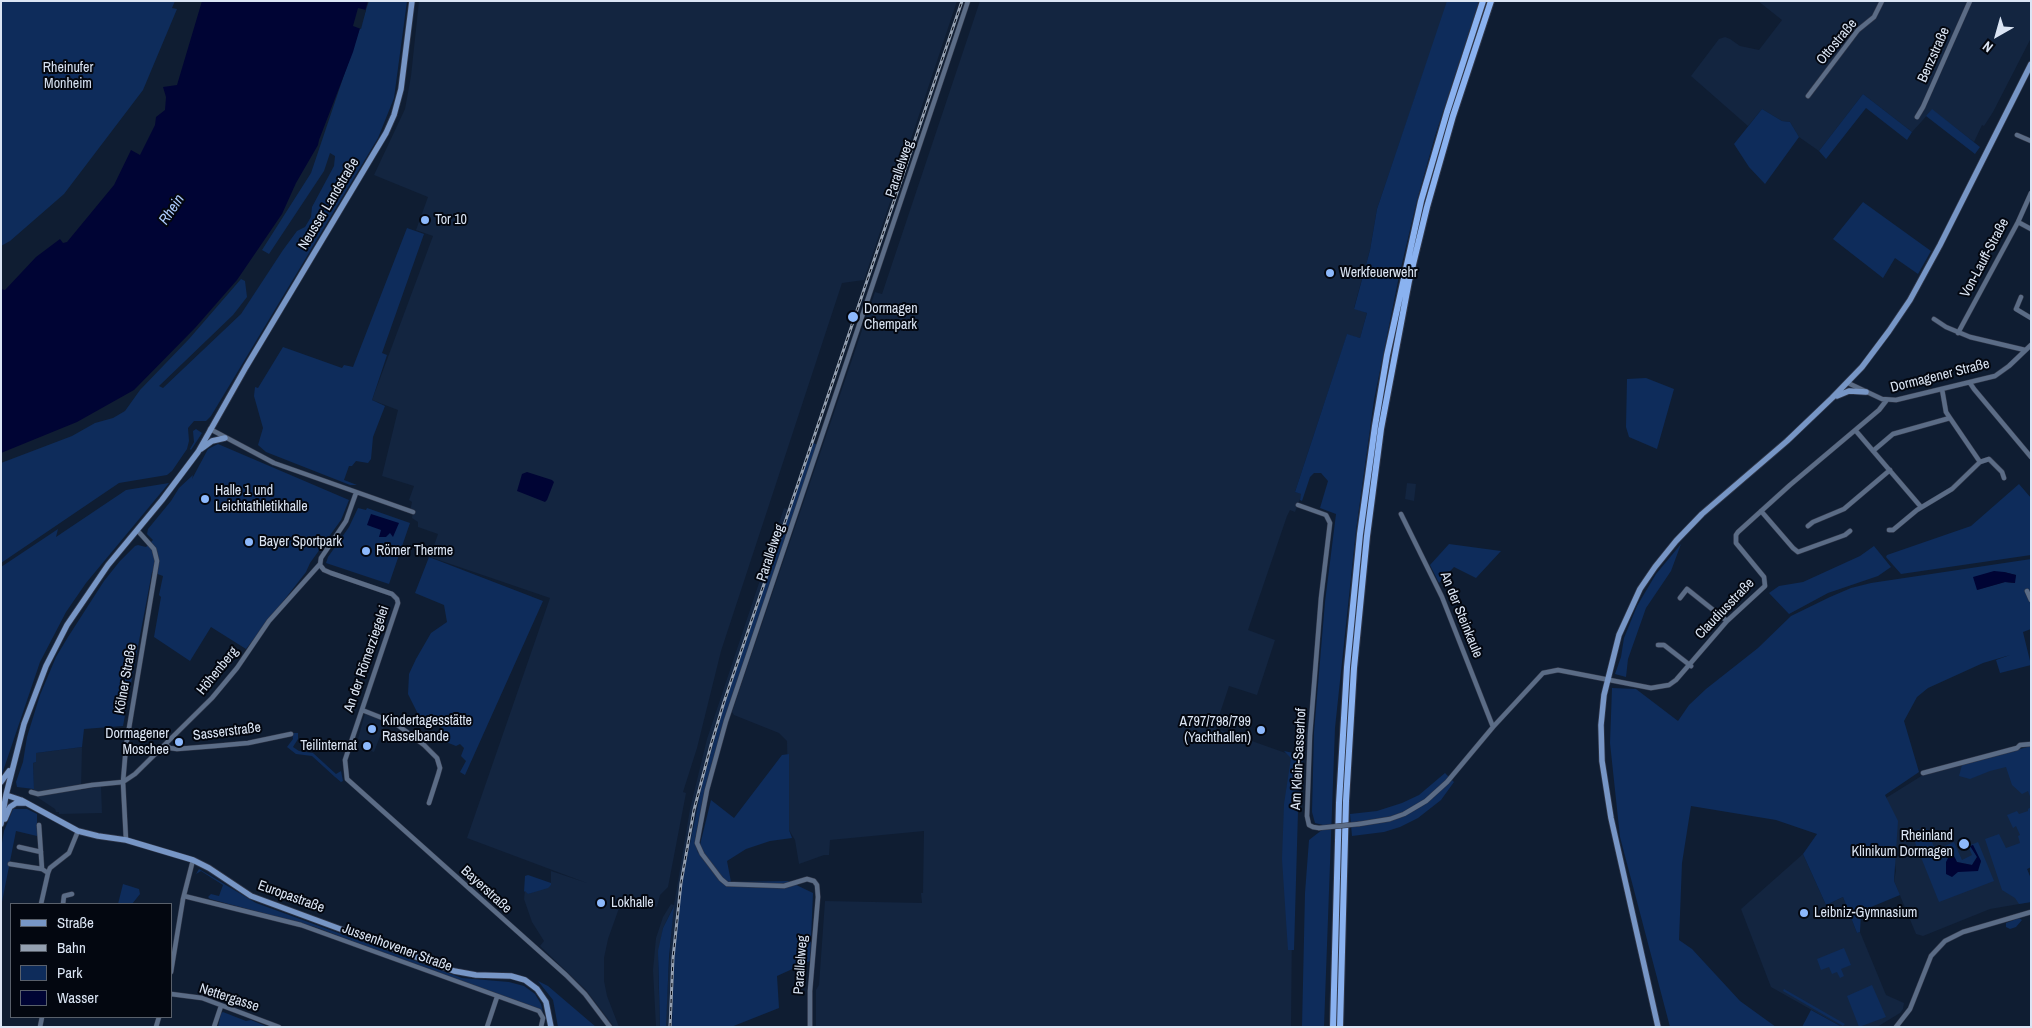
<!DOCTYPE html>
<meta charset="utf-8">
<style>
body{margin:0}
#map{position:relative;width:2032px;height:1028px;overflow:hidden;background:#0f1d32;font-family:"Archivo Narrow",sans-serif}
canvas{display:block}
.frame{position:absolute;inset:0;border:2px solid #dbe5f4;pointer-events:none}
.legend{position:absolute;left:10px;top:903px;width:162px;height:115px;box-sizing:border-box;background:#030710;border:1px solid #59606b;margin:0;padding:6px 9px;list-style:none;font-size:15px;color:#dbe5f4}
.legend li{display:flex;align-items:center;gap:10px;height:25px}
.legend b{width:25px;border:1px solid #59606b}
.north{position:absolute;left:1972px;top:10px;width:50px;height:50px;-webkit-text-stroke:4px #030710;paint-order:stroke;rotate:218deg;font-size:14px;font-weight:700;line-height:20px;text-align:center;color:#dbe5f4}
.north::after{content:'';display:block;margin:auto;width:18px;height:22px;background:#dbe5f4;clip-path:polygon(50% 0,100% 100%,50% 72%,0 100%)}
</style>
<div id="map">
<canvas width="2032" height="1028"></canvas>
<div class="frame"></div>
<ul class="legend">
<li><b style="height:6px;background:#7796c6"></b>Straße</li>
<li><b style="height:6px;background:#94a0b1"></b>Bahn</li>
<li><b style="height:14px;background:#0e2c5b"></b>Park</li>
<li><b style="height:14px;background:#000434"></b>Wasser</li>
</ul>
<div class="north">N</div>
</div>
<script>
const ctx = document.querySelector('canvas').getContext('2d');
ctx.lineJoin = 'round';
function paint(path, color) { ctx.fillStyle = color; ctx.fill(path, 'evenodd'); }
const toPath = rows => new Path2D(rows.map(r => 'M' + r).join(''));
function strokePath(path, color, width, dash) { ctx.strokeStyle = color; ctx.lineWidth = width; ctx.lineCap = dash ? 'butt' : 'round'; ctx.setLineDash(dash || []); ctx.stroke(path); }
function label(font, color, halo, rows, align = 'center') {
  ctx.font = font + ' "Archivo Narrow",sans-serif'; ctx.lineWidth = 4; ctx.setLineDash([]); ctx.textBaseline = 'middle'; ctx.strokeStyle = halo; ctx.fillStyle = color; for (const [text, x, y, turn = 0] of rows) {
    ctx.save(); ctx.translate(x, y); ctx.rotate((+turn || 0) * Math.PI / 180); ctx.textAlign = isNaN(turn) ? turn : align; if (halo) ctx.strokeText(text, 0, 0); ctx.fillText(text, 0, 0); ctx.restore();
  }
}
paint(toPath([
 [419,1,957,1,864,280,842,283,721,651,697,748,683,792,686,793,668,887,660,895,657,907,623,897,608,939,604,958,604,981,607,996,619,1027,614,1027,586,990,540,946,544,941,532,922,524,899,525,890,528,894,551,885,551,871,587,883,467,838,550,598,430,557,438,534,418,527,418,522,412,518,413,513,410,511,412,502,409,500,414,486,382,476,398,410,372,400,433,236,416,230,428,197,374,175,405,109,411,76],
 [980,1,1448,1,1377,209,1370,250,1354,308,1367,313,1360,338,1347,335,1295,492,1302,494,1295,512,1290,510,1287,516,1248,630,1275,640,1257,695,1229,686,1215,728,1297,757,1293,819,1291,1027,816,1027,816,990,819,985,825,901,922,903,921,893,923,893,924,831,830,840,829,855,824,855,799,864,795,840,789,830,787,741,779,733,734,715,732,712,875,292,882,294],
 [1758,1,2031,1,2031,38,1993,112,1984,126,1982,125,1974,142,1932,110,1912,132,1863,94,1819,151,1799,137,1790,122,1782,121,1762,109,1748,126,1691,76,1719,39,1725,37,1730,39,1740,46,1759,50,1782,20],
 [1407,483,1416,484,1414,501,1405,499],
 [784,508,790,510,723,710,696,811,679,906,674,961,672,1027,666,1027,666,1012,673,907,663,928,658,964,660,1027,656,1027,653,970,656,938,663,917,671,904,674,905,690,809,707,739],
 [365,713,386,721,374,752,366,749,366,742,358,739],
 [82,747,81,790,101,786,102,813,59,814,59,812,56,812,55,809,34,795,33,763,36,762,36,753],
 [2018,750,2031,781,2031,867,2027,869,2031,879,2031,902,1990,909,1923,936,1916,934,1894,881,1896,871,1886,798,1923,775],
 [1803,854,1826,905,1843,897,1857,933,1860,932,1886,995,1904,1003,1903,1009,1900,1013,1877,1027,1842,1027,1771,987,1741,909]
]), '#132540');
paint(toPath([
 [1,1,175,1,172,8,177,9,143,90,64,194,10,241,1,246],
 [369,1,407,1,394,98,378,138,211,416,206,421,194,421,188,428,189,441,187,449,172,471,167,475,119,483,1,563,1,463,72,436,95,423,113,418,125,411,140,390,189,339,241,279,245,281,247,297,233,315,159,386,163,388,241,314,283,250,297,231,305,227,311,217,312,207,334,166,335,156,330,153,324,171,269,254,262,250,311,173],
 [1447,1,1479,1,1435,136,1417,200,1399,276,1374,400,1356,530,1335,728,1324,1027,1302,1027,1305,893,1309,840,1327,826,1315,823,1312,812,1314,732,1325,602,1336,514,1320,508,1328,481,1321,473,1314,473,1310,477,1302,501,1300,500,1301,494,1295,492,1347,334,1360,338,1367,313,1354,309,1370,250,1377,209],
 [1863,94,1912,132,1907,140,1866,108,1826,159,1819,151],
 [1762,109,1782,121,1790,122,1799,137,1765,184,1749,167,1734,144],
 [1932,109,1980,147,1975,154,1926,116],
 [1863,202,1931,251,1918,274,1895,258,1883,278,1833,239],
 [407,228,424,234,382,353,387,355,372,400,385,406,373,437,371,459,368,463,356,461,352,466,349,466,344,480,357,485,350,485,266,452,258,445,263,428,254,396,255,387,258,388,283,347,342,368,344,365,353,367],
 [1646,378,1674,389,1657,449,1629,437,1626,427,1627,379],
 [196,429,202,433,191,450,190,449,194,442,193,431],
 [813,443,818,445,705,790,695,840,698,853,711,800,734,818,782,755,789,754,789,830,792,838,770,841,746,849,727,861,731,882,788,881,813,893,810,961,777,976,779,1008,731,1027,672,1027,674,961,679,906,684,873,702,785,723,709],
 [218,444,349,500,341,520,310,563,306,572,246,649,211,627,190,661,154,637,161,597,159,595,163,576,152,572,123,726,84,729,82,747,36,753,36,762,33,763,34,789,17,787,16,782,23,762,27,737,40,695,56,657,68,637,104,581,120,561,135,546,138,545,146,547,153,540,147,534,148,529,171,501,179,488,193,475,192,479,208,449],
 [169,483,86,583,66,612,40,662,1,777,1,567,58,529,56,537,126,490],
 [2019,484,2031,498,2031,555,1901,574,1886,557,1887,555,1971,526],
 [358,508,366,510,367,508,410,523,389,584,326,563,328,557,349,527],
 [1449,544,1501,551,1476,578,1454,567,1439,583,1430,565],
 [1681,544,1671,571,1646,608,1628,659,1626,677,1615,674,1621,657,1624,638,1637,606,1656,574],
 [1874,546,1891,567,1878,576,1828,593,1789,614,1769,593,1779,586,1803,582,1860,556],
 [429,557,543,601,465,775,460,772,466,761,461,756,464,748,460,744,456,746,446,742,446,734,442,732,441,726,432,718,426,723,419,716,408,694,409,674,416,659,431,633,447,622,444,605,415,593],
 [2031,559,2031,591,2025,593,2027,594,2031,603,2031,629,2023,632,2031,665,2000,673,1996,660,2010,655,1983,663,1928,688,1917,697,1904,721,1919,772,1885,795,1898,821,1894,881,1900,895,1871,907,1861,914,1860,932,1857,933,1843,897,1826,905,1803,854,1817,834,1776,820,1691,806,1682,863,1679,940,1692,949,1740,1001,1776,1027,1670,1027,1620,837,1610,743,1612,688,1636,689,1678,721,1689,705,1706,689,1758,648,1791,616,1830,597,1851,588,1871,583],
 [2004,572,2016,575,2014,583,2005,582,1977,590],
 [292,733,298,733,298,739,293,747,299,751,313,753,336,774,341,771,343,781,341,782,335,777,312,756,296,754,287,747,293,739],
 [2031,746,2031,799,2028,791,2022,794,2012,785,2006,767,1990,771,1970,779,1959,776,1962,765],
 [1284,751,1303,755,1298,811,1294,950,1288,950,1282,859,1284,804,1291,758],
 [1445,773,1454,782,1441,800,1418,818,1400,827,1384,832,1352,836,1350,814,1377,811,1402,803,1419,795],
 [2031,807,2031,867,2027,869,2031,879,2031,902,2019,904,2015,898,2002,890,1985,839,1999,834,2006,848,2020,843,2018,836,2020,835,2016,826,2013,828,2007,815,2017,811,2019,814,2028,811,2028,809],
 [13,809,27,809,37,814,37,836,16,831,1,907,1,849,4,831],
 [1918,829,1921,831,1927,829,1935,850,1954,842,1962,860,1972,855,1968,846,1978,842,1994,881,1939,902,1912,835],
 [1973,845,1981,863,1962,871,1947,872,1947,865,1953,855,1957,862,1972,865,1977,857,1971,846],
 [199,869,256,903,462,978,509,982,524,986,535,994,541,1004,543,1013,315,927,210,899,208,897,211,894,219,896,223,885,201,871,196,874],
 [528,875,551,883,551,885,548,888,528,894,525,891,524,892,525,876],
 [123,884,139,889,140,894,132,904,118,904],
 [674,906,669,957,666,1027,660,1027,658,951,663,928],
 [2019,918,2022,920,2016,927,2010,929,2006,927,2006,923],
 [1844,948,1851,965,1841,969,1844,976,1840,978,1837,972,1832,974,1829,967,1821,970,1817,959],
 [538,981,548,986,596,1027,558,1027,553,1000],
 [1872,985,1886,1017,1859,1027,1847,996],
 [1784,989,1845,1024,1843,1026,1783,991],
 [1811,1010,1842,1027,1802,1027],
 [223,1012,246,1021,251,1020,268,1027,218,1027,221,1013]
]), '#0e2c5b');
paint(toPath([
 [202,1,368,1,353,52,319,140,318,145,296,183,282,214,237,280,195,328,134,390,77,422,1,453,1,289,5,290,36,257,60,239,63,243,67,242,114,185,131,150,140,155,155,125,156,117,165,110,166,97,163,87,177,85],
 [527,472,552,480,554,482,547,500,545,502,517,491,522,474],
 [371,514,399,523,393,537,390,533,386,537,379,537,381,530,367,525],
 [1994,571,2004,572,2016,575,2015,583,2005,582,1977,590,1973,577],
 [1973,845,1981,861,1978,871,1958,872,1952,877,1946,874,1946,862,1949,856,1953,854,1957,862,1972,865,1977,857,1970,846]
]), '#000434');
paint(toPath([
 [358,8,366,10,361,29,353,26]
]), '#0f1d32');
const minor = toPath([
 [1808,96,1858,30,1874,17,1882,1],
 [1917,117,1923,107,1970,1],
 [2017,135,2031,141],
 [2018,222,2031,229],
 [2021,297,2016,309,2031,318],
 [1934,319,1946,327,1970,337,2025,350],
 [1958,333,2018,222,2031,193],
 [1848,383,1882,399,1896,400,1995,376,2009,366,2031,345],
 [1970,383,1974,389,2031,457],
 [1942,389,1946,412,1950,418,1980,462],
 [210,429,274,463,413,512],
 [1856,431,1921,507],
 [1873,451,1893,434,1950,418],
 [356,493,346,521,321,558,320,565,324,570,331,573,392,594,397,599,398,603,345,760,347,779,566,975,585,994,610,1027],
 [1298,505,1326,515,1330,523,1321,598,1310,735,1307,816,1309,825,1313,827,1319,828],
 [1761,511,1793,548,1798,552,1845,535,1850,531],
 [1401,514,1442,597,1493,727],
 [1808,526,1813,522,1844,509,1890,470],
 [1889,530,1893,530,1917,510,1952,489,1980,462,1989,459,2002,472,2004,478],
 [2027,591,2031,600],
 [1680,598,1687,589,1727,621],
 [1658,645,1664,645,1691,666],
 [362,710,395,723,424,745,437,758,440,768,438,775,429,803],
 [166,745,170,748,177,749,215,746,248,743,291,734],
 [1923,773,2017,748,2020,745,2031,744],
 [31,792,38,794,92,785,123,782,135,774,212,698,237,668,269,621,320,564],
 [1359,824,1390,819,1404,814,1426,801,1447,782,1493,727,1543,673,1558,670,1651,688,1669,685,1676,680,1727,621,1765,586,1764,577,1736,543,1736,535,1738,532,1790,485,1879,410,1886,401],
 [39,825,42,869,48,873],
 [126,840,123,782,126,746,157,561,154,549,137,530],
 [19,847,41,852],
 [10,864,42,869],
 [184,896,301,925,539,1011,543,1018,541,1027],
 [41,904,48,873,50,868,69,853,78,831],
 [63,904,64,896,72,894],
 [171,972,183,899,193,860],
 [171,994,202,998,279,1027],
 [40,1027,42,1017],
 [156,1027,159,1017],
 [214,1027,221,1006],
 [487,1027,497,997],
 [810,1027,810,991,818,897,817,885,814,881,807,879,784,886,727,884,721,879,702,854,697,843,707,790,726,721,968,1],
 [1896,1027,1910,1009,1931,956,1945,941,1963,932,2031,912]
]);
const major = toPath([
 [1837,396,1849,391,1866,392],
 [201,449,212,441,225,438],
 [1,782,9,771],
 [6,795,21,800,78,831,98,836,126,840,193,860,209,868,251,896,454,971,476,975,511,976,525,980,537,989,546,1002,551,1027],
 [5,819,10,807,16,803,24,803],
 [1,824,6,795,24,724,46,666,67,625,108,565,162,500,198,452,246,367,386,133,394,115,401,89,412,1],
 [1658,1027,1611,818,1602,761,1601,725,1604,695,1619,635,1640,589,1655,567,1676,541,1702,514,1787,441,1832,398,1862,367,1889,331,1910,300,1940,245,2031,64]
]);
const highway = toPath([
 [1333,1027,1339,803,1347,667,1360,534,1375,426,1387,355,1421,201,1447,112,1483,1],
 [1340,1027,1346,801,1354,668,1367,536,1381,429,1409,281,1427,207,1453,116,1491,1]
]);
strokePath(minor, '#303749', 5.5);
strokePath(major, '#303749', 7);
strokePath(highway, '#303749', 8);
strokePath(minor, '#5b6c86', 4.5);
strokePath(major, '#7796c6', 5.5);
strokePath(highway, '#8ab2f0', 6);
const rail = toPath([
 [670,1027,673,958,681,883,694,810,711,745,724,702,962,1]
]);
strokePath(rail, '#94a0b1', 3);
strokePath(rail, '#030710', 1, [4]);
const minorBridge = toPath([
 [1319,828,1359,824]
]);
strokePath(minorBridge, '#303749', 5.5, []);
strokePath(minorBridge, '#5b6c86', 4.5);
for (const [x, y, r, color] of [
 [425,220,5,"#8db9fc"],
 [1330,273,5,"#8db9fc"],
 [853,317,6,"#8db9fc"],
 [205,499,5,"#8db9fc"],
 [249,542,5,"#8db9fc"],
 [366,551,5,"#8db9fc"],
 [372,729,5,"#8db9fc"],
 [1261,730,5,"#8db9fc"],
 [179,742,5,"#8db9fc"],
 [367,746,5,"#8db9fc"],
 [1964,844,6,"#8db9fc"],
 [601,903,5,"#8db9fc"],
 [1804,913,5,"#8db9fc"]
]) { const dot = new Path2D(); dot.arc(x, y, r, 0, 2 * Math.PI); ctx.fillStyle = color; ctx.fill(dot); strokePath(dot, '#030710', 2); }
label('14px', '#dbe5f4', '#030710', [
 ["Ottostraße",1837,42,-50],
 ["Benzstraße",1934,55,-66],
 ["Parallelweg",900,169,-71],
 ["Neusser Landstraße",329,204,-59],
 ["Von-Lauff-Straße",1985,258,-62],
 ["Dormagener Straße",1940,376,-14],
 ["Parallelweg",771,553,-71],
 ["Claudiusstraße",1725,609,-46],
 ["An der Steinkaule",1461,615,68],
 ["An der Römerziegelei",367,659,-71],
 ["Höhenberg",218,671,-51],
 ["Kölner Straße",126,679,-80],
 ["Sasserstraße",227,732,-7],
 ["Am Klein-Sasserhof",1299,759,-87],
 ["Bayerstraße",486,890,42],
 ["Europastraße",291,897,20],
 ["Jussenhovener Straße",397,948,20],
 ["Parallelweg",801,965,-86],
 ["Nettergasse",229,998,18]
]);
label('14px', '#d5e0f0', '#030710', [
 ["Rheinufer",68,68],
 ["Monheim",68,84]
]);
label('14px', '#dbe5f4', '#030710', [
 ["Tor 10",435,220],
 ["Werkfeuerwehr",1340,273],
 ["Dormagen",864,309],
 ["Chempark",864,325],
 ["Halle 1 und",215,491],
 ["Leichtathletikhalle",215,507],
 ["Bayer Sportpark",259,542],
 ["Römer Therme",376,551],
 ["Kindertagesstätte",382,721],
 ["Rasselbande",382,737],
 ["A797/798/799",1251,722,"right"],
 ["(Yachthallen)",1251,738,"right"],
 ["Dormagener",169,734,"right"],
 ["Moschee",169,750,"right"],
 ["Teilinternat",357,746,"right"],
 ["Rheinland",1953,836,"right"],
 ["Klinikum Dormagen",1953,852,"right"],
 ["Lokhalle",611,903],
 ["Leibniz-Gymnasium",1814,913]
], 'left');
label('italic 15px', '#accbfc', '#030710', [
 ["Rhein",172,210,-56]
]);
</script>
